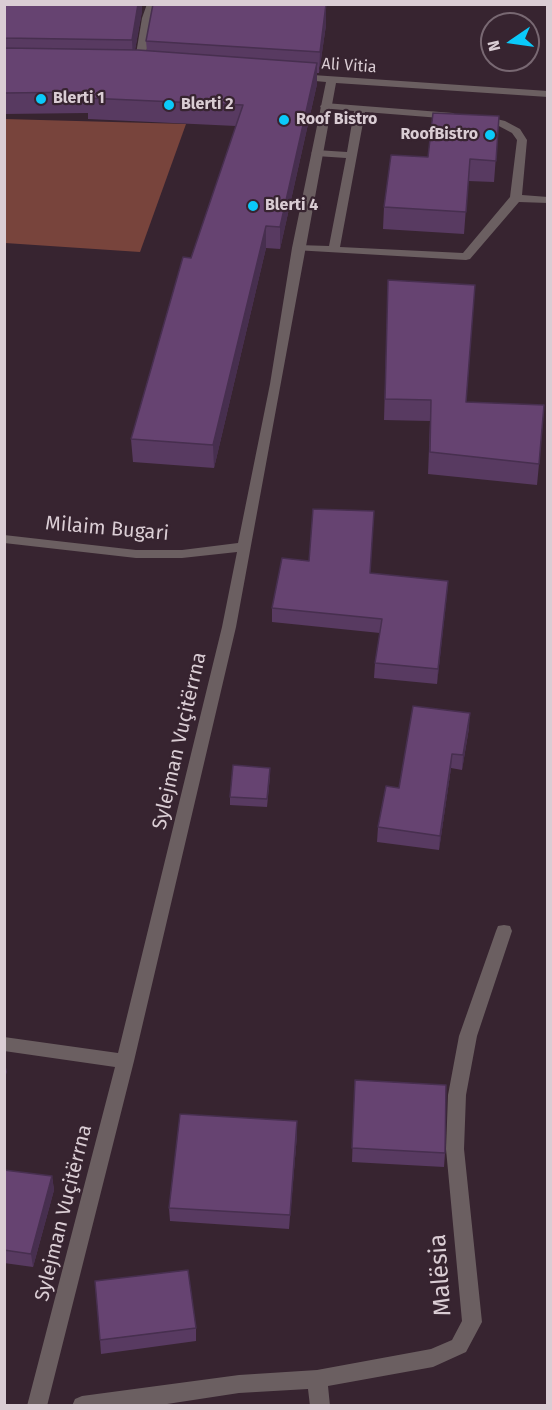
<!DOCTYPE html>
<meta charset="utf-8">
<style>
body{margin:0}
#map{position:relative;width:552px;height:1410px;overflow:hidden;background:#372430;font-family:"Fira Sans",sans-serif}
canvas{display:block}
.frame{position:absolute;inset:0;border:6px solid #dacdd4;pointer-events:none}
.north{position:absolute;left:480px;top:12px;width:60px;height:60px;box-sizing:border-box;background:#372430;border:2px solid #786872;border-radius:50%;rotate:257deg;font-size:16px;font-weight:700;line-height:24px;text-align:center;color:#dacdd4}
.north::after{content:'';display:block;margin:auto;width:21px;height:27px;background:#0acafa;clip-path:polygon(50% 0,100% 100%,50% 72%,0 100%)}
</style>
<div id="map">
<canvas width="552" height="1410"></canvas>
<div class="frame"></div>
<div class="north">N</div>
</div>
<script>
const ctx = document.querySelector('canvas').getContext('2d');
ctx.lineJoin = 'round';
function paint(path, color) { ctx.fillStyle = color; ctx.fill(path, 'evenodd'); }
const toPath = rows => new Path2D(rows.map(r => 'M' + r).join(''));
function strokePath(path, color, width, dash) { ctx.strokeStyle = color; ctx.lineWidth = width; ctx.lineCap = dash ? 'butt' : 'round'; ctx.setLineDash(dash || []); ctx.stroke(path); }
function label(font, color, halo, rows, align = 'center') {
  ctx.font = font + ' "Fira Sans",sans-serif'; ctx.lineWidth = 4.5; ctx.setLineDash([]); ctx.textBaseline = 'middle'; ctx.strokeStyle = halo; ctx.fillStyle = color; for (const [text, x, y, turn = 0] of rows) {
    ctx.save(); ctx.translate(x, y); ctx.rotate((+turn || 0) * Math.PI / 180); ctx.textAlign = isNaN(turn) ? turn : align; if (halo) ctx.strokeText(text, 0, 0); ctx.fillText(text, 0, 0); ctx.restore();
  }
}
paint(toPath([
 [4,119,186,124,140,252,5,243]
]), '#78443c');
paint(toPath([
 [147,4,157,4,152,18,144,66,139,69,134,66,142,18,147,4],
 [325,103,453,113,458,116,453,119,365,112,340,247,463,253,510,197,517,140,512,133,497,125,476,120,475,118,480,115,505,121,520,129,527,140,522,195,548,197,548,203,519,202,470,259,466,260,294,250,292,248,298,245,329,246,346,158,316,156,311,153,316,150,347,152,354,111,321,108,320,106,325,103]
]), '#6b5f61');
paint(toPath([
 [298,74,548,91,548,97,336,83,236,627,134,1061,47,1406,27,1406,115,1067,4,1051,4,1037,118,1053,222,627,237,552,182,558,136,558,4,543,4,535,136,550,182,550,238,543,270,384,292,248,326,82,294,79,294,75,298,74],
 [504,925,510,926,512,931,477,1036,466,1095,464,1149,482,1322,466,1352,433,1367,328,1386,330,1406,310,1406,308,1389,239,1393,154,1406,72,1406,75,1399,82,1396,239,1375,317,1370,431,1349,452,1340,462,1321,446,1149,448,1095,459,1036,496,931,498,926,504,925]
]), '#6b5f61');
paint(toPath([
 [4,4,142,11,135,50,147,51,146,41,326,4,326,25,319,73,317,73,317,84,280,249,266,248,214,468,133,462,131,439,236,126,88,119,88,113,4,114],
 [499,116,494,182,468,181,464,234,383,229,384,207,428,157],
 [548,237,548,283,547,283],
 [388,280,466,402,539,464,537,485,428,474,430,421,384,420],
 [370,573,448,581,437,684,374,678,375,663,380,633,272,622,272,608],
 [469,728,462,770,451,768,439,850,377,842,378,827,399,788],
 [270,776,267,807,230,805,230,797],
 [355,1080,445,1153,444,1167,352,1162],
 [297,1121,297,1135,289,1229,170,1221,169,1208],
 [4,1170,52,1176,54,1190,33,1267,4,1263],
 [196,1328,196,1341,101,1354,100,1340]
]), '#583a61');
paint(toPath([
 [138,4,142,4,142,11,133,61,132,40],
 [326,4,326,25,319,73,320,52],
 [317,63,317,84,280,249,280,227],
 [266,226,266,248,214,468,213,445],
 [448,581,447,595,437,684,438,669],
 [470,713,469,728,462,770,463,755],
 [452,754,451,768,439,850,440,836],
 [4,1058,7,1072,4,1080],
 [297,1121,297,1135,289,1229,290,1215],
 [52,1176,54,1190,33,1267,31,1254]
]), '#472f4f');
const building = toPath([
 [4,4,138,4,132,40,4,38,4,4],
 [153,4,326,4,320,52,146,41,153,4],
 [4,48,138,50,317,63,280,227,266,226,213,445,131,439,183,257,191,258,243,105,87,98,88,92,4,93,4,48],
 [433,113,499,116,496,161,470,159,466,212,384,207,391,155,428,157,433,113],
 [388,280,475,285,466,402,544,405,539,464,430,452,431,400,385,399,388,280],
 [313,509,374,511,370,573,448,581,438,669,375,663,382,619,272,608,282,558,309,561,313,509],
 [413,706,470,713,463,755,452,754,440,836,378,827,386,786,399,788,413,706],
 [233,765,270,768,267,799,230,797,233,765],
 [355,1080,446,1085,445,1153,352,1148,355,1080],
 [180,1114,297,1121,290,1215,169,1208,180,1114],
 [4,1170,52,1176,31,1254,4,1250,4,1170],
 [188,1270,196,1328,100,1340,95,1281,188,1270]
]);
paint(building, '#664371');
strokePath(building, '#472f4f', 1.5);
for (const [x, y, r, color] of [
 [41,99,6,"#0acafa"],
 [169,105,6,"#0acafa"],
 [284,120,6,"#0acafa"],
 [490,135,6,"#0acafa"],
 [253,206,6,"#0acafa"]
]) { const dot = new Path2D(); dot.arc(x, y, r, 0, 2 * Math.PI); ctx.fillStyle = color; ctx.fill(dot); strokePath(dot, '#372430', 2); }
label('16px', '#dacdd4', '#372430', [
 ["Ali Vitia",349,66,4]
]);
label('bold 16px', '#dacdd4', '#372430', [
 ["Blerti 1",53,99],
 ["Blerti 2",181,105],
 ["Roof Bistro",296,120],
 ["RoofBistro",478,135,"right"],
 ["Blerti 4",265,206]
], 'left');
label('20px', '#dacdd4', '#372430', [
 ["Milaim Bugari",107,529,5],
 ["Sylejman Vuçitërrna",180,741,-77],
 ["Sylejman Vuçitërrna",64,1213,-76]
]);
label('24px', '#dacdd4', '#372430', [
 ["Malësia",441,1275,-94]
]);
</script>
